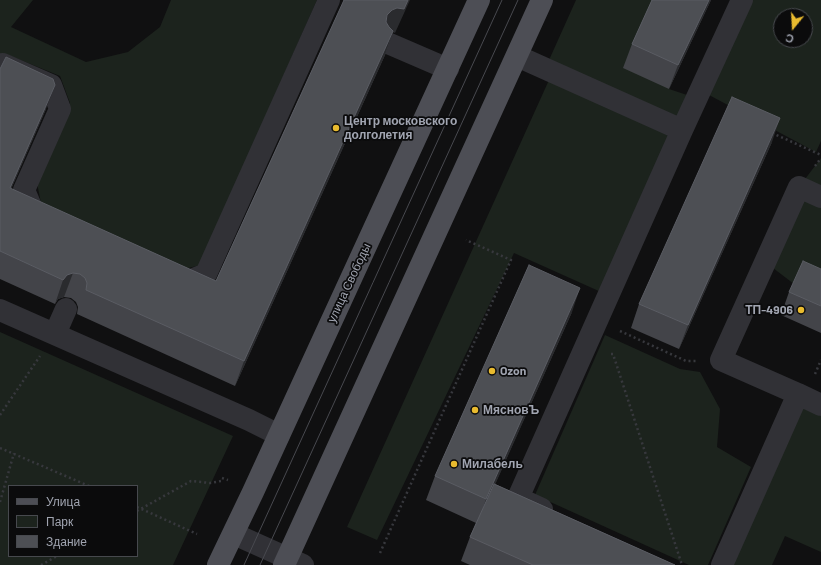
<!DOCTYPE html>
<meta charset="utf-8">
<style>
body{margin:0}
#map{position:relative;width:821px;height:565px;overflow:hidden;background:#101011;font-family:Barlow,sans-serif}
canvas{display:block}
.legend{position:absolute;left:8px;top:485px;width:130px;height:72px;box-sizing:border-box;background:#0b0b0c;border:1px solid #47494e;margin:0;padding:5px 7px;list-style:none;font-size:12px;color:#a1a5b1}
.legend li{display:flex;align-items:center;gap:8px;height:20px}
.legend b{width:20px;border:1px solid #47494e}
.north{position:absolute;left:773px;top:8px;width:40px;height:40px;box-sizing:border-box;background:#0b0b0c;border:1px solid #47494e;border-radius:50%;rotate:198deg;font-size:11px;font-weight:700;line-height:16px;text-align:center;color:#a1a5b1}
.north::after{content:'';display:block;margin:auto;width:14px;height:18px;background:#e9bb2f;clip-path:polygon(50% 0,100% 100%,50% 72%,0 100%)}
</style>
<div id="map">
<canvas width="821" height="565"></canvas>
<ul class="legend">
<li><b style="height:5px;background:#4d4e55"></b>Улица</li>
<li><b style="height:11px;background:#1c231d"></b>Парк</li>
<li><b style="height:11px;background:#4d4f54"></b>Здание</li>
</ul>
<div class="north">С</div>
</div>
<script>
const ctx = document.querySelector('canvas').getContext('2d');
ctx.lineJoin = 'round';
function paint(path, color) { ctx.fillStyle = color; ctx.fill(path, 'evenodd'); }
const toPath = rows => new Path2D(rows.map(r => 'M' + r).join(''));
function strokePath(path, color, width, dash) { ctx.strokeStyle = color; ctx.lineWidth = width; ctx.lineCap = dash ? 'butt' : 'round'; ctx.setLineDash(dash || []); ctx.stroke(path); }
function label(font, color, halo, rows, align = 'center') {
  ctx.font = font + ' Barlow,sans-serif'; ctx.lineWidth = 3.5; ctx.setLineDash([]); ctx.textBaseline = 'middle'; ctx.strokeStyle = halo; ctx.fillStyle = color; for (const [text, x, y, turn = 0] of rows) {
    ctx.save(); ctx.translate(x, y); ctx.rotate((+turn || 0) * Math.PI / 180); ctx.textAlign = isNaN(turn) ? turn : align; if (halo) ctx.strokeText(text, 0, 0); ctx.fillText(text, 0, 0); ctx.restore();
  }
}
paint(toPath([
 [0,0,33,0,11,27,86,62,128,52,160,27,171,0,317,0,200,265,185,269,41,203,37,183,70,103,60,76,6,54,0,56],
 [576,0,655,0,669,89,696,98,682,130,545,69],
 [752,0,821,0,821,141,816,152,709,95],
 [781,16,805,16,805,40,781,40],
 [549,80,670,133,601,292,514,253,377,540,347,527],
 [821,158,821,296,794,284,773,268,799,187],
 [0,332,233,436,173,565,0,565],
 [9,486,137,486,137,556,9,556],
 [605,335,680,369,700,372,720,409,717,447,751,467,708,565,689,565,535,495],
 [803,408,821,416,821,552,785,536,772,565,733,565]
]), '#1c231d');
strokePath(toPath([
 [772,133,821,155],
 [815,166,821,158],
 [620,331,686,361,696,361],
 [611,354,613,354,682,565],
 [815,374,821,360],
 [0,415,40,356],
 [0,448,89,486],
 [222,478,228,480],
 [0,502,14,453],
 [137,507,197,534],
 [137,511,191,481,210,483,221,481],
 [380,553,511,260,466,240],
 [41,565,57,556]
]), '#37383d', 2.5, [2, 3]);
strokePath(toPath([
 [390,44,448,69],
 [517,56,682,130],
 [0,66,3,64,51,85,60,109,24,190,33,211,46,217],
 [176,275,189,281,206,274,329,0],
 [0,310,249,420,279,435],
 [55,334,66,309],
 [798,394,821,405],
 [542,509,518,498,682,130,742,0],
 [234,534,303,565],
 [722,565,798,394,721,360,799,187,821,197]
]), '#313136', 22);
strokePath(toPath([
 [218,565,253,492,479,0],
 [284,565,542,0]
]), '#4d4e55', 22);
strokePath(toPath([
 [244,565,502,0],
 [260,565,518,0]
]), '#48494f', 1);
paint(toPath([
 [344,0,395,33,393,32,385,55,235,386,77,314,78,307,76,302,71,298,64,297,58,299,55,304,0,279,0,69,46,109,11,189,216,281],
 [652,0,711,0,669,89,623,68,632,44],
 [772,142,679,349,631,328,639,304],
 [821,269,821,333,781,315,789,292],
 [572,312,495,484,675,565,470,565,461,561,470,537,476,523,426,500,435,476]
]), '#434449');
paint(toPath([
 [408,0,410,0,395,33,393,32,385,55,235,386,244,361,383,34,387,15,392,10,397,8],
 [709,0,711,0,669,89,678,65],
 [55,85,46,109,1,212,10,188],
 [780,118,772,142,679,349,688,325],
 [73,273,64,297,58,299,55,304,63,280,67,275],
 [580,288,572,312,478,523,486,499]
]), '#2a2b2e');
const building = toPath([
 [344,0,408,0,404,9,397,8,392,10,387,15,386,22,389,27,393,31,244,361,86,290,87,283,85,278,80,274,73,273,67,275,63,280,0,251,0,69,6,57,53,79,55,85,10,188,216,281,344,0],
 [652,0,709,0,678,65,632,44,652,0],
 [732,97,780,118,688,325,639,304,732,97],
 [803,261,821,269,821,306,789,292,803,261],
 [529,265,580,288,486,499,435,476,529,265],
 [494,484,675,565,533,565,470,537,494,484]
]);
paint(building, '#4d4f54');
strokePath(building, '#5a5c63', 1);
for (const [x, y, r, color] of [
 [336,128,4,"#e9bb2f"],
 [801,310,4,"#e9bb2f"],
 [492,371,4,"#e9bb2f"],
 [475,410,4,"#e9bb2f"],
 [454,464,4,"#e9bb2f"]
]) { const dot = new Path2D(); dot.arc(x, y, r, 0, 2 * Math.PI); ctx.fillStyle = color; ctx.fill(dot); strokePath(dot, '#0b0b0c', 1.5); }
label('bold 12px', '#a1a5b1', '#0b0b0c', [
 ["Центр московского",344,121],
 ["долголетия",344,135],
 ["ТП-4906",793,310,"right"],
 ["Ozon",500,371],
 ["МясновЪ",483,410],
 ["Милабель",462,464]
], 'left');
label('12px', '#a1a5b1', '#0b0b0c', [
 ["улица Свободы",349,283,-65]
]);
</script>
